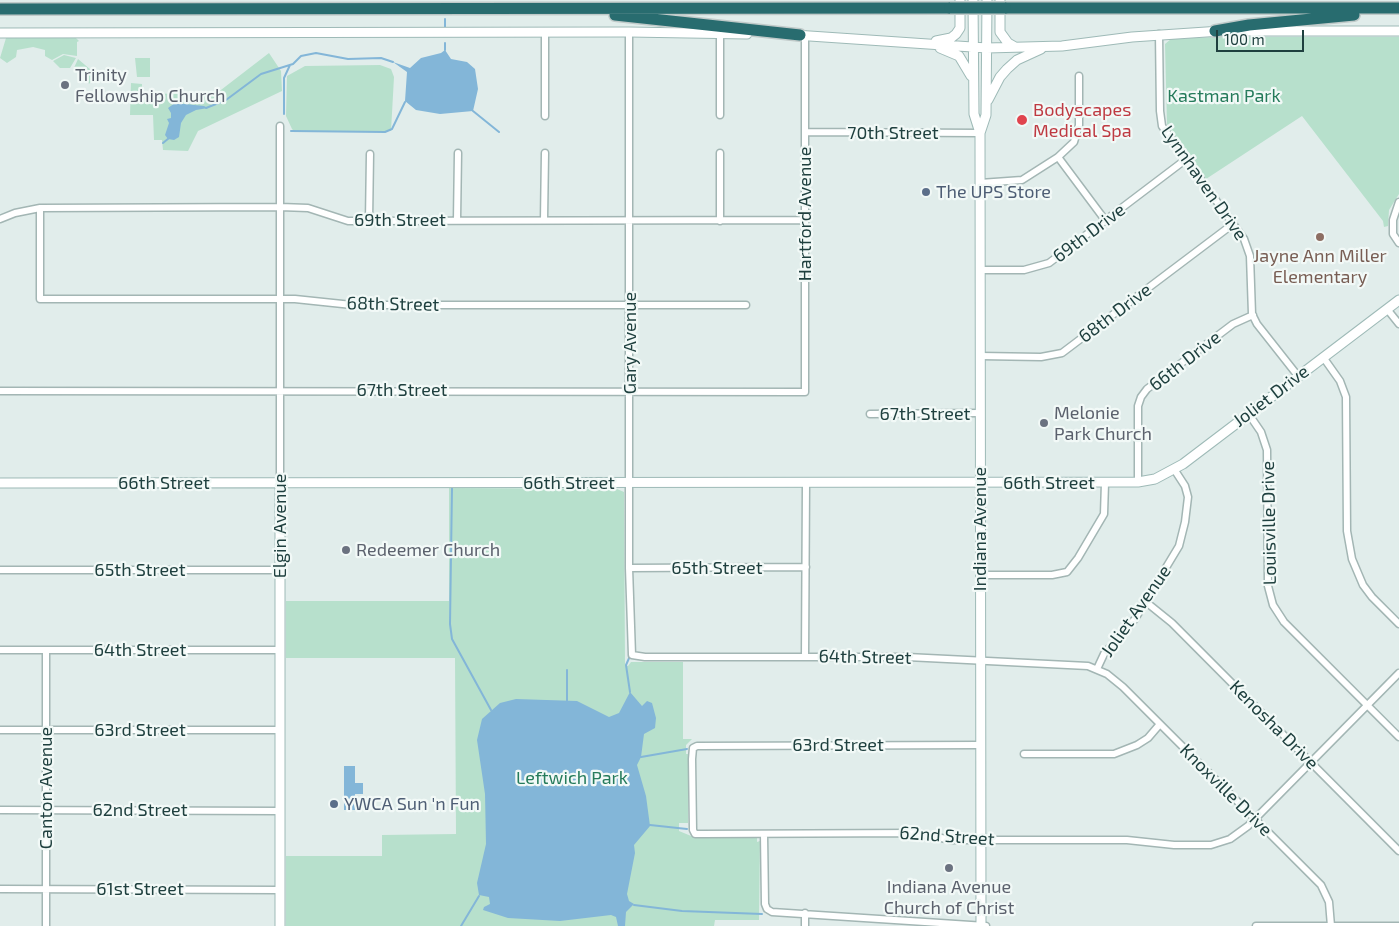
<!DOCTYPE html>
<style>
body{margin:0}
#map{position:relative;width:1399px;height:926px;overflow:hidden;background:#e1edeb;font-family:"Exo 2",sans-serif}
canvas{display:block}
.scale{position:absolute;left:1216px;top:30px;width:88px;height:22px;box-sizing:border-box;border:2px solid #1f403f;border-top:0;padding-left:6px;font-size:15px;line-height:18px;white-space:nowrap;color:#1f403f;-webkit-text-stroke:4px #f2f9f7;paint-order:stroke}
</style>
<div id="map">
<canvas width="1399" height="926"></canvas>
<div class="scale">100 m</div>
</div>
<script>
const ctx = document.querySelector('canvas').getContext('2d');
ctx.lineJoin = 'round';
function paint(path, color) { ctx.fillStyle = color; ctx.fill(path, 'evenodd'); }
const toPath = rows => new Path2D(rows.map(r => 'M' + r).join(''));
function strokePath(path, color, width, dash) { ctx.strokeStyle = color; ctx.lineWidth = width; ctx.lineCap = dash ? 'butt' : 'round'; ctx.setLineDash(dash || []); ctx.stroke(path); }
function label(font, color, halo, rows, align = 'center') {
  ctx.font = font + ' "Exo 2",sans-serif'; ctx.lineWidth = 4.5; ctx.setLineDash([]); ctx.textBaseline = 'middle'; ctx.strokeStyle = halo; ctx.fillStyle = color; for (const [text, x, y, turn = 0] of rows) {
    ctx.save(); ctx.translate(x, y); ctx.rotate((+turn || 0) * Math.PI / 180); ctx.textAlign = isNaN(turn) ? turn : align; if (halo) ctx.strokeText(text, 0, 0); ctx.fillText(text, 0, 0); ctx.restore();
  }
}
paint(toPath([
 [1216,37,1399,37,1399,194,1389,210,1388,226,1384,227,1383,221,1302,116,1206,179,1172,134,1167,124,1165,44,1171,39],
 [6,38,76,38,79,41,77,42,77,56,63,54,52,60,45,56,45,50,33,47,17,50,16,57,7,63,0,58],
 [269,53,281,71,282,91,198,131,188,151,163,150,162,140,154,140,153,115,130,115,131,83,142,84,142,94,217,93],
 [64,55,76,58,70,68,60,68,53,61],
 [135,58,150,58,150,77,137,77],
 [78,59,91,70,91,81,89,84,87,78,73,70],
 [380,65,391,69,394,77,391,131,294,131,292,129,286,116,287,76,305,66],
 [449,488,617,489,624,492,625,665,628,666,631,662,683,662,683,739,692,739,686,745,686,754,688,754,688,823,679,823,679,831,696,838,753,837,757,838,757,842,760,841,759,920,715,920,714,926,286,926,286,856,382,856,382,835,456,834,455,658,286,658,286,601,449,601]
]), '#b7e0cc');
paint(toPath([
 [445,50,451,59,467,62,475,69,478,89,473,111,440,114,416,110,405,101,407,72,393,62,410,68,421,58,441,53],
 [175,103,204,106,208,108,196,110,186,115,181,123,179,137,174,140,168,139,165,135,169,123,167,119,171,118,171,113,168,108],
 [630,692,642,706,647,701,652,703,656,718,655,728,644,734,641,757,637,765,646,796,650,826,634,845,635,853,627,894,629,901,634,904,626,912,625,926,618,926,616,917,611,915,560,921,508,918,483,910,484,907,490,904,489,897,479,895,477,883,486,844,485,794,477,740,482,719,500,703,516,699,577,701,609,717,619,713],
 [355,766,355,783,363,783,363,794,355,794,355,810,344,810,344,766]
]), '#83b6d8');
strokePath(toPath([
 [445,19,445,27],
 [445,43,445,50],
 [206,108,226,100,261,74,293,64,301,56,316,53,348,59,381,58,393,62],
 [473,111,499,132],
 [284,114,284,78,290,65],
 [291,131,385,132,392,129,405,102],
 [163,143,169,138],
 [452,488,450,624,452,639,491,710],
 [567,670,567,701],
 [630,692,626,665,630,656],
 [641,757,687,749],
 [650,825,687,829],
 [634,905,682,911,762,914],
 [461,926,479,896]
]), '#83b6d8', 2);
const street = toPath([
 [629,32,629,568,632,655,645,657,907,657,1088,666,1107,674,1123,687,1321,885,1329,902,1331,926],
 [720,33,720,115],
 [1159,34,1160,111,1162,126,1244,239,1250,256,1252,314,1257,324,1298,376],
 [545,116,545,32],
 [280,126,280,483],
 [805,132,980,133],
 [1058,157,1105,220],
 [980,183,1022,180,1058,157,1074,142,1079,125,1079,76],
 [1399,202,1393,220,1393,234,1399,243],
 [40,208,40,299,295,299,352,305,746,305],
 [0,219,15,213,40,208,280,207,308,208,348,221,805,220],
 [457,220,458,153],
 [544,220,545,153],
 [369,221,370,154],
 [720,221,720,153],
 [980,270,1024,270,1049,263,1185,160],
 [1387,309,1399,324],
 [980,356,1041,357,1062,353,1233,224],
 [1323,357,1340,381,1346,397,1347,531,1352,559,1363,585,1372,597,1399,624],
 [0,391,805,392,805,35],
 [1248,413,1261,432,1267,450,1268,586,1273,605,1284,622,1399,737],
 [870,414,980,413],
 [1138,482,1138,406,1141,397,1147,389,1233,324,1253,315],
 [629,568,806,567],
 [0,570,280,570],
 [980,575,1052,575,1067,572,1078,558,1104,514,1105,483],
 [1146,602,1172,623,1399,851],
 [0,650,280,650],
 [46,650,46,926],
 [805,657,806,483],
 [1097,669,1104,654,1135,619,1179,546,1185,522,1188,497,1185,486,1174,469],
 [0,730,280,730],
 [981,745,697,746,693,748,692,759,693,830,695,834,702,834,917,833,951,840,1127,840,1174,845,1211,845,1230,839,1248,826,1399,673],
 [1024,754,1114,754,1137,745,1148,738,1160,724],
 [0,810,280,811],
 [764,834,765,904,767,909,772,912,986,926],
 [0,889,280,890],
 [805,926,805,913],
 [1256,926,1399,926]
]);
const secondary = toPath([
 [973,0,974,114,980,133],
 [1000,0,1000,32,1008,43,1015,47],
 [1234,31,1399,31],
 [0,33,629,32,747,34],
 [795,35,987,48,1062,46,1132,37,1221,31],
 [936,41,951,38,956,34,960,28,960,0],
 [940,48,959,56,971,76],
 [988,100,1000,77,1007,69,1017,60,1041,49],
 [0,483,1138,482,1155,479,1183,464,1399,300],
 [280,483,280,926],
 [981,926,980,133,986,115,987,0]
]);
const highway = toPath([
 [1005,8,1399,8],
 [0,9,950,8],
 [615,15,800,35],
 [1215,31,1249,25,1354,15]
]);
strokePath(street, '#a3b6b4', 9);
strokePath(secondary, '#9ebab7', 11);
strokePath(highway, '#c0cac9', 14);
strokePath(street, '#fff', 6);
strokePath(secondary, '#fff', 9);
strokePath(highway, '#286c6f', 11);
const highwayBridge = toPath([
 [950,8,1005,8]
]);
strokePath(highwayBridge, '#c0cac9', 14, []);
strokePath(highwayBridge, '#286c6f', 11);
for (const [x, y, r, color] of [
 [65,85,5,"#6b7280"],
 [1022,120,6,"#e0444e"],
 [926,192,5,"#5c6f8a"],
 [1320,237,5,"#8d6e63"],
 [1044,423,5,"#6b7280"],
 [346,550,5,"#6b7280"],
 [334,804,5,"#5c6f8a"],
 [949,868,5,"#6b7280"]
]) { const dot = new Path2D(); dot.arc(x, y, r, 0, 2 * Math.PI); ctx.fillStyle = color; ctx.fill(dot); strokePath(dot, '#f2f9f7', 2); }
label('18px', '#5b616d', '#f2f9f7', [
 ["Trinity",75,75],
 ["Fellowship Church",75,96],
 ["Melonie",1054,413],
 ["Park Church",1054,434],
 ["Redeemer Church",356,550],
 ["Indiana Avenue",949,887,"center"],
 ["Church of Christ",949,908,"center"]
], 'left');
label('18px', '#257b5b', '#f2f9f7', [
 ["Kastman Park",1224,96],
 ["Leftwich Park",572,778]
]);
label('18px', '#be3a42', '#f2f9f7', [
 ["Bodyscapes",1033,110],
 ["Medical Spa",1033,131]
], 'left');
label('18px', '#1f403f', '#f2f9f7', [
 ["70th Street",893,133],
 ["Lynnhaven Drive",1204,183,55],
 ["Hartford Avenue",805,214,-90],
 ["69th Street",400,220],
 ["69th Drive",1089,233,-37],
 ["68th Street",393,304,1],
 ["68th Drive",1115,313,-37],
 ["Gary Avenue",630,343,-90],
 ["66th Drive",1185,361,-38],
 ["67th Street",402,390],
 ["Joliet Drive",1271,396,-37],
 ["67th Street",925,414],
 ["66th Street",164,483],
 ["66th Street",569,483],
 ["66th Street",1049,483],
 ["Louisville Drive",1269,523,-91],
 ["Elgin Avenue",280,526,-90],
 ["Indiana Avenue",980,529,-90],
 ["65th Street",717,568],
 ["65th Street",140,570],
 ["Joliet Avenue",1136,611,-55],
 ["64th Street",140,650],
 ["64th Street",865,657,1],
 ["Kenosha Drive",1274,725,45],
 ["63rd Street",140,730],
 ["63rd Street",838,745],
 ["Canton Avenue",46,788,-90],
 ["Knoxville Drive",1226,790,45],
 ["62nd Street",140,810],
 ["62nd Street",947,836,4],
 ["61st Street",140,889]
]);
label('18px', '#4e5e75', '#f2f9f7', [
 ["The UPS Store",936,192],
 ["YWCA Sun 'n Fun",344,804]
], 'left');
label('18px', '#785e54', '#f2f9f7', [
 ["Jayne Ann Miller",1320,256],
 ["Elementary",1320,277]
]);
</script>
